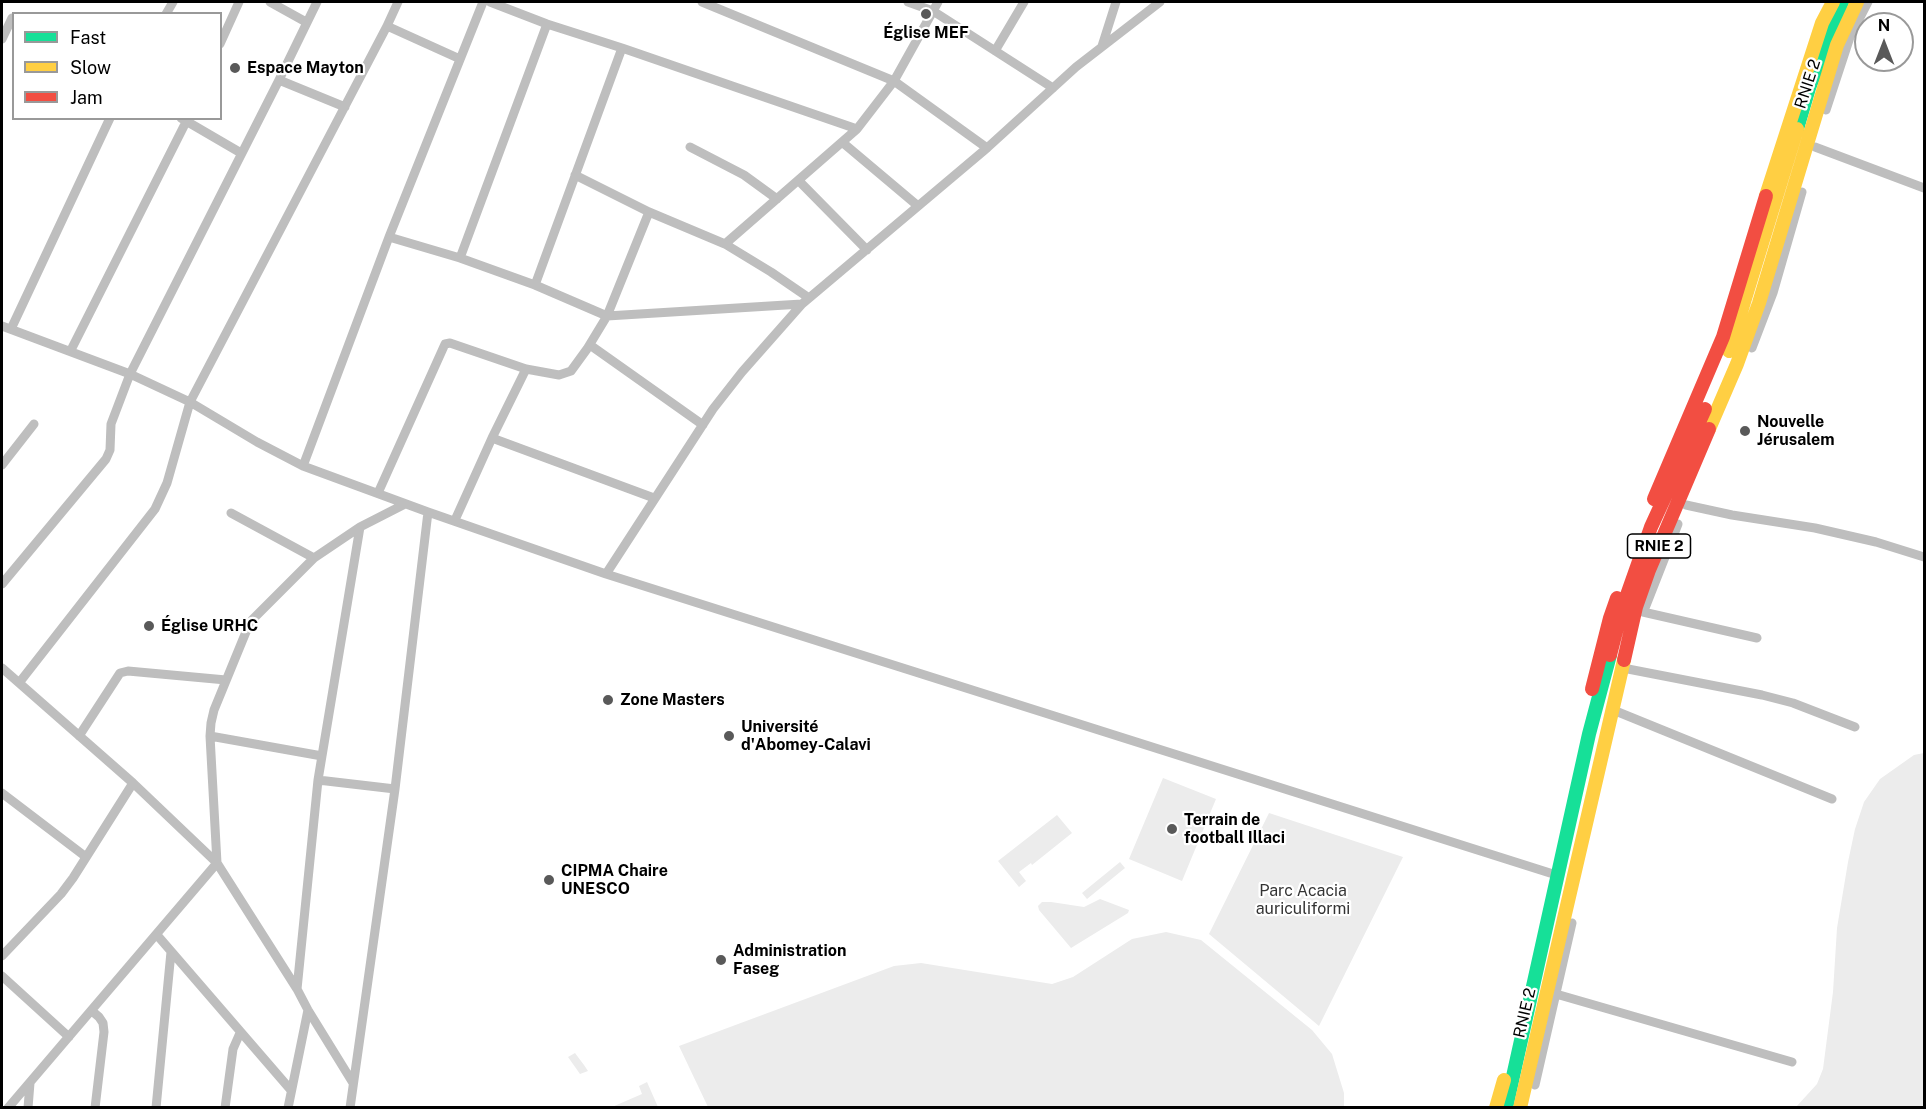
<!DOCTYPE html>
<meta charset="utf-8">
<style>
body{margin:0}
#map{position:relative;width:1926px;height:1109px;overflow:hidden;background:#fff;font-family:"Public Sans",sans-serif}
canvas{display:block}
.frame{position:absolute;inset:0;border:3px solid #000;pointer-events:none}
.legend{position:absolute;left:12px;top:12px;width:210px;height:108px;box-sizing:border-box;background:#fff;border:2px solid #999;margin:0;padding:8px 10px;list-style:none;font-size:18px;color:#000}
.legend li{display:flex;align-items:center;gap:12px;height:30px}
.legend b{width:30px;border:2px solid #999}
.north{position:absolute;left:1854px;top:12px;width:60px;height:60px;box-sizing:border-box;background:#fff;border:2px solid #999;border-radius:50%;rotate:0deg;font-size:16px;font-weight:700;line-height:24px;text-align:center;color:#000}
.north::after{content:'';display:block;margin:auto;width:21px;height:27px;background:#595959;clip-path:polygon(50% 0,100% 100%,50% 72%,0 100%)}
</style>
<div id="map">
<canvas width="1926" height="1109"></canvas>
<div class="frame"></div>
<ul class="legend">
<li><b style="height:8px;background:#16e098"></b>Fast</li>
<li><b style="height:8px;background:#ffcf43"></b>Slow</li>
<li><b style="height:8px;background:#f24e42"></b>Jam</li>
</ul>
<div class="north">N</div>
</div>
<script>
const ctx = document.querySelector('canvas').getContext('2d');
ctx.lineJoin = 'round';
function paint(path, color) { ctx.fillStyle = color; ctx.fill(path, 'evenodd'); }
const toPath = rows => new Path2D(rows.map(r => 'M' + r).join(''));
function strokePath(path, color, width, dash) { ctx.strokeStyle = color; ctx.lineWidth = width; ctx.lineCap = dash ? 'butt' : 'round'; ctx.setLineDash(dash || []); ctx.stroke(path); }
function label(font, color, halo, rows, align = 'center') {
  ctx.font = font + ' "Public Sans",sans-serif'; ctx.lineWidth = 4.5; ctx.setLineDash([]); ctx.textBaseline = 'middle'; ctx.strokeStyle = halo; ctx.fillStyle = color; for (const [text, x, y, turn = 0] of rows) {
    ctx.save(); ctx.translate(x, y); ctx.rotate((+turn || 0) * Math.PI / 180); ctx.textAlign = isNaN(turn) ? turn : align; if (halo) ctx.strokeText(text, 0, 0); ctx.fillText(text, 0, 0); ctx.restore();
  }
}
paint(toPath([
 [1924,753,1924,1107,1796,1107,1817,1084,1823,1069,1833,992,1837,928,1848,862,1855,829,1864,802,1880,779,1914,755],
 [1163,778,1216,799,1182,881,1129,859],
 [1269,813,1403,857,1319,1026,1209,934],
 [1057,815,1072,833,1032,865,1031,863,1019,872,1026,881,1019,887,998,861],
 [1120,862,1125,868,1087,899,1082,893],
 [1100,899,1129,910,1128,913,1071,948,1039,910,1038,906,1042,902,1051,902,1084,907],
 [1166,932,1201,940,1312,1030,1332,1054,1344,1093,1344,1107,708,1107,679,1046,894,966,921,963,1052,984,1073,977,1132,939],
 [575,1053,584,1065,588,1071,580,1074,568,1057],
 [647,1082,658,1107,612,1107,642,1094,639,1086]
]), '#ececec');
strokePath(toPath([
 [270,2,306,22],
 [490,2,547,24,622,48,857,129],
 [702,2,894,81,987,148],
 [908,2,933,11,1053,88],
 [166,14,173,2],
 [387,26,460,59],
 [2,39,12,18],
 [220,44,239,2],
 [1102,46,1116,2],
 [995,51,1024,2],
 [279,80,345,107],
 [1826,110,1850,37,1868,2],
 [181,118,241,153],
 [842,142,918,206],
 [690,147,744,175,777,199],
 [1815,147,1924,188],
 [575,175,649,212,725,244,771,272,809,298],
 [799,181,867,250],
 [389,237,460,258,535,285,607,316,802,304],
 [725,244,857,129,894,81,938,2],
 [460,258,547,24],
 [535,285,622,48],
 [2,326,130,374,190,402,257,442,303,466,428,512,606,574,1550,873],
 [11,329,110,118],
 [590,345,703,425],
 [1752,348,1773,293,1802,192],
 [71,350,188,118],
 [492,438,654,498],
 [2,465,34,424],
 [303,466,389,237,483,2],
 [378,493,445,344,450,343,526,369,559,375,571,371,587,349,607,316,649,212],
 [1686,505,1732,515,1815,528,1876,542,1924,557],
 [231,513,314,558],
 [455,520,492,438,526,369],
 [606,574,713,409,742,372,802,304,987,148,1076,67,1160,2],
 [2,584,106,459,110,450,111,424,130,374,279,80,317,2],
 [1645,608,1678,524],
 [1643,612,1757,638],
 [2,668,133,783,217,863,297,989,308,1010,353,1083],
 [1628,669,1762,695,1793,703,1855,727],
 [19,683,155,509,167,483,190,402,387,26,398,2],
 [1618,712,1832,799],
 [79,736,120,673,128,671,226,680],
 [210,736,322,756],
 [318,780,395,789],
 [2,793,86,857],
 [157,935,290,1089],
 [2,956,61,894,73,878,133,783],
 [2,976,69,1037],
 [297,989,318,780,360,527],
 [1556,994,1792,1062],
 [92,1011,99,1017,103,1023,104,1032,95,1108],
 [1535,1085,1572,923],
 [8,1108,217,863,210,736,211,723,214,710,248,627,252,620,314,558,360,527,405,504],
 [28,1108,30,1083],
 [156,1108,171,952],
 [225,1108,233,1049,240,1033],
 [288,1108,308,1010],
 [350,1108,395,789,428,512]
]), '#bebebe', 9);
strokePath(toPath([
 [1797,129,1809,88,1842,2],
 [1506,1108,1589,734,1610,655]
]), '#16e098', 14);
strokePath(toPath([
 [1766,196,1822,23,1833,2],
 [1729,351,1797,129],
 [1709,429,1737,364,1759,303,1837,45,1857,2],
 [1496,1108,1504,1080],
 [1520,1108,1624,660]
]), '#ffcf43', 14);
strokePath(toPath([
 [1654,499,1723,337,1766,196],
 [1610,655,1621,612,1651,527,1705,409],
 [1624,660,1636,607,1649,570,1709,429],
 [1592,689,1610,618,1617,598]
]), '#f24e42', 14);
for (const [x, y, r, color] of [
 [926,14,6,"#595959"],
 [235,68,6,"#595959"],
 [1745,431,6,"#595959"],
 [149,626,6,"#595959"],
 [608,700,6,"#595959"],
 [729,736,6,"#595959"],
 [1172,829,6,"#595959"],
 [549,880,6,"#595959"],
 [721,960,6,"#595959"]
]) { const dot = new Path2D(); dot.arc(x, y, r, 0, 2 * Math.PI); ctx.fillStyle = color; ctx.fill(dot); strokePath(dot, '#fff', 2); }
for (const [x, y, w] of [
 [1659,546,63]
]) { const box = new Path2D(); box.roundRect(x - w / 2, y - 12, w, 24, 4.5); ctx.fillStyle = '#fff'; ctx.fill(box); strokePath(box, '#000', 1.5); }
label('bold 15px', '#000', null, [
 ["RNIE 2",1659,546]
]);
label('bold 16px', '#000', '#fff', [
 ["Église MEF",926,33,"center"],
 ["Espace Mayton",247,68],
 ["Nouvelle",1757,422],
 ["Jérusalem",1757,440],
 ["Église URHC",161,626],
 ["Zone Masters",620,700],
 ["Université",741,727],
 ["d'Abomey-Calavi",741,745],
 ["Terrain de",1184,820],
 ["football Illaci",1184,838],
 ["CIPMA Chaire",561,871],
 ["UNESCO",561,889],
 ["Administration",733,951],
 ["Faseg",733,969]
], 'left');
label('16px', '#000', '#fff', [
 ["RNIE 2",1808,84,-72],
 ["RNIE 2",1525,1013,-77]
]);
label('16px', '#333', '#fff', [
 ["Parc Acacia",1303,891],
 ["auriculiformi",1303,909]
]);
</script>
